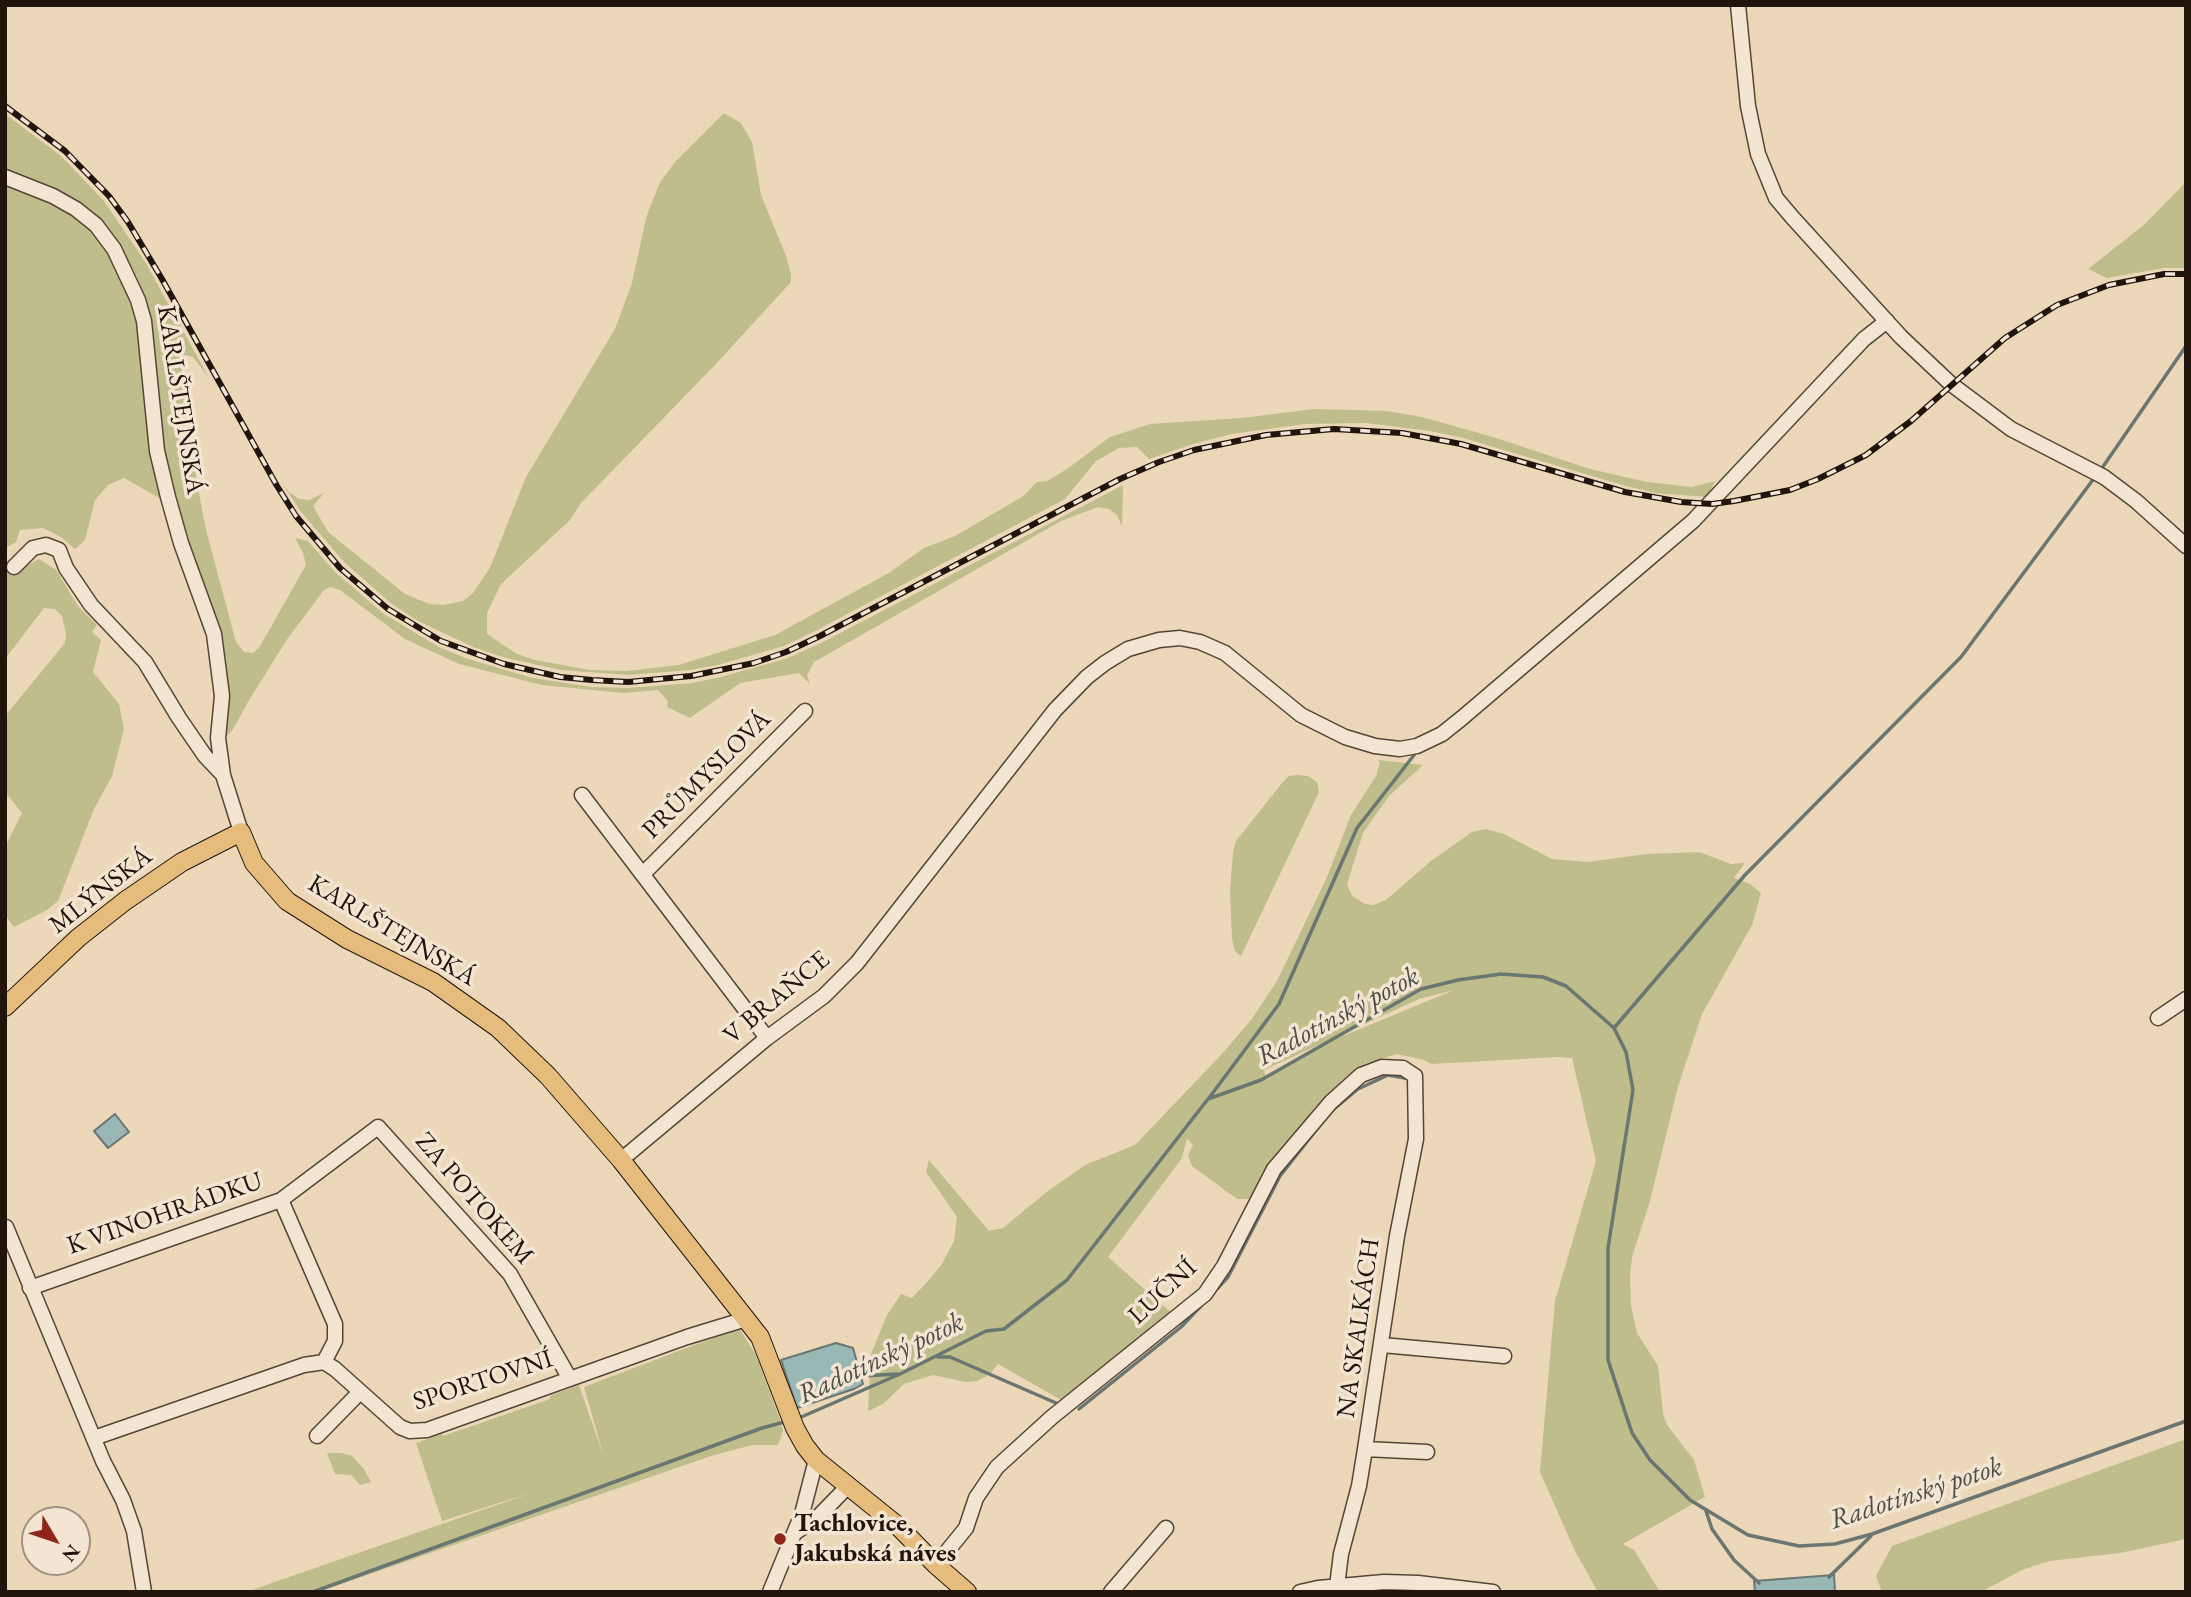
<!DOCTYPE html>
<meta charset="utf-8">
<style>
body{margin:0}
#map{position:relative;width:2191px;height:1597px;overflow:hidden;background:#ecd7b9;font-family:"EB Garamond",serif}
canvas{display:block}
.frame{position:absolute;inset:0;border:7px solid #21140c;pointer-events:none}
.north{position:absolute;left:21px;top:1506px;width:70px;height:70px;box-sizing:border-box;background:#f3e5d2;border:2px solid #9f9183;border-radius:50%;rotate:129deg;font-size:19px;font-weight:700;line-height:28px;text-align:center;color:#21140c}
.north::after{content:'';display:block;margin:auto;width:24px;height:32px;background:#8f2418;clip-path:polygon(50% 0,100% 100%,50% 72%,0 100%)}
</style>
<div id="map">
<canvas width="2191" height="1597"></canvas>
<div class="frame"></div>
<div class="north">N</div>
</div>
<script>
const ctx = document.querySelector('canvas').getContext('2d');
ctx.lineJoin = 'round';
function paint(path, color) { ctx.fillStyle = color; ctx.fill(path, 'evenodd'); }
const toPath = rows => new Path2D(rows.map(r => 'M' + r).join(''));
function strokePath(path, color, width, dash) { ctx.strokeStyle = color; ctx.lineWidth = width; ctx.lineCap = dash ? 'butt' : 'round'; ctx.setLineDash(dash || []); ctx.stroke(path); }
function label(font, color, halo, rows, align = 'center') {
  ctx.font = font + ' "EB Garamond",serif'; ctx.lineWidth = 7; ctx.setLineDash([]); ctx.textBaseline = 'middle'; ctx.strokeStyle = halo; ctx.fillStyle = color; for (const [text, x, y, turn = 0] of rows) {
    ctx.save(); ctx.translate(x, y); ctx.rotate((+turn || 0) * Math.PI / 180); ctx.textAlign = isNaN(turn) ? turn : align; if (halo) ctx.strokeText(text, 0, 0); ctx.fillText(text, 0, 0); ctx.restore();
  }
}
paint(toPath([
 [724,113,741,123,752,142,761,195,786,256,791,274,791,282,714,366,581,503,570,520,501,584,487,613,487,634,517,654,535,660,590,670,627,671,679,665,775,635,889,573,924,548,955,536,1022,497,1037,482,1047,481,1067,469,1110,437,1150,424,1242,418,1314,409,1387,411,1422,417,1493,437,1590,469,1647,482,1692,487,1715,481,1707,497,1656,493,1626,486,1463,438,1430,431,1366,423,1305,424,1232,434,1193,444,1149,459,1137,447,1119,448,1096,461,1065,499,817,630,784,646,718,665,690,670,628,675,561,670,506,658,473,647,418,621,392,604,345,563,301,512,282,483,289,492,299,499,309,500,324,493,313,506,328,532,405,594,429,604,444,605,463,601,473,593,490,568,526,477,615,329,632,283,646,218,660,182,676,161],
 [5,114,61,156,104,201,144,260,209,378,193,357,186,355,181,363,197,483,206,530,236,642,244,652,253,653,259,648,306,565,303,553,295,538,308,541,335,572,384,614,439,647,468,659,533,678,591,687,628,688,692,683,721,677,788,658,823,642,1123,485,1122,526,1117,515,1109,509,1098,507,1061,521,814,662,807,675,810,684,799,673,740,683,690,718,667,707,668,701,658,690,623,693,542,685,459,664,405,639,340,590,330,587,324,590,288,638,249,700,232,731,225,738,229,695,221,632,188,541,175,495,164,450,151,320,145,298,136,275,120,245,101,220,80,203,56,189,5,169],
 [2186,182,2186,268,2164,268,2107,278,2088,269,2145,224],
 [5,185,50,202,72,215,91,230,108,253,123,281,137,322,150,453,161,499,124,478,108,485,95,500,85,540,75,549,61,537,43,528,20,530,16,542,5,548],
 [39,559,56,570,78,606,97,625,92,632,101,640,93,672,119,704,124,729,112,776,94,809,58,901,47,910,14,927,5,915,5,847,22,813,5,792,5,716,65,643,66,634,62,616,55,609,44,608,5,659,5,561,19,570],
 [1378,760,1423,765,1389,796,1363,833,1347,884,1352,896,1365,904,1373,905,1386,900,1431,861,1472,832,1486,829,1504,834,1552,859,1587,862,1647,854,1699,852,1731,864,1745,863,1734,878,1750,884,1761,893,1752,925,1702,1014,1677,1090,1650,1201,1632,1257,1630,1276,1631,1306,1637,1333,1658,1366,1663,1413,1667,1425,1694,1460,1705,1497,1623,1544,1634,1550,1660,1592,1598,1592,1575,1551,1540,1472,1555,1301,1596,1161,1572,1058,1558,1057,1432,1064,1424,1060,1397,1054,1365,1064,1314,1109,1273,1164,1254,1199,1237,1199,1192,1166,1188,1155,1193,1145,1187,1138,1182,1158,1108,1257,1175,1316,1063,1401,998,1364,990,1374,977,1381,966,1382,933,1375,904,1384,883,1404,868,1411,871,1354,887,1315,901,1294,912,1298,928,1281,942,1264,954,1241,957,1217,926,1172,929,1160,989,1231,1003,1228,1048,1191,1085,1165,1135,1145,1221,1055,1251,1020,1277,981,1327,877,1351,815,1376,776,1380,763],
 [1454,990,1336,1039,1274,1073,1266,1080,1264,1070,1419,999],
 [1297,775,1308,776,1317,782,1319,792,1241,956,1235,951,1232,939,1230,891,1233,852,1236,841,1282,783,1289,776],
 [739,1328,756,1355,779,1417,783,1431,778,1445,752,1445,711,1456,318,1592,246,1592,534,1492,442,1521,416,1443,442,1434,443,1436,550,1399,550,1396,579,1385,604,1457,584,1387],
 [2186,1439,2186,1539,2120,1553,2049,1561,2022,1570,1981,1592,1882,1592,1876,1576,1892,1546],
 [327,1453,341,1453,352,1456,364,1469,371,1482,360,1485,351,1475,335,1474]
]), '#bebd8b');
const water = toPath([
 [115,1114,129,1132,108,1148,94,1131,115,1114],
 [836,1343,853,1348,863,1384,854,1389,797,1408,781,1360,836,1343],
 [1834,1575,1835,1592,1755,1592,1754,1581,1834,1575]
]);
paint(water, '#99b8b5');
strokePath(water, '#697671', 2);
strokePath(toPath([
 [2100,471,2186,346],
 [1614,1028,1745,875,1961,657,2095,477],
 [1209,1098,1279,1004,1357,828,1418,750],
 [1334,1109,1358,1089,1388,1075,1405,1078],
 [1216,1290,1228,1277,1280,1176,1324,1120],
 [938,1357,950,1357,1056,1403],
 [861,1376,898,1374],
 [1079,1409,1181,1327,1201,1306],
 [799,1418,900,1374,986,1331,1004,1329,1067,1280,1208,1099,1261,1080,1421,989,1458,980,1501,974,1543,977,1566,986,1614,1028,1626,1052,1633,1090,1608,1248,1608,1360,1632,1433,1650,1460,1690,1500,1748,1535,1799,1546,1835,1544,1872,1534,2186,1421],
 [1706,1511,1712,1529,1734,1560,1759,1583],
 [1829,1577,1871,1536],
 [313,1592,762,1428,788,1421]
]), '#697671', 3.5);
const minor = toPath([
 [1738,5,1748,106,1758,154,1776,198,1792,217,1901,337,1951,384,2011,429,2104,477,2136,501,2186,546],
 [5,177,53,196,76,209,96,225,114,249,138,300,144,321,157,451,168,497,181,543,214,634,222,696,218,738,223,775,241,832],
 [14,567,33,548,46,545,59,550,66,568,91,605,145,662,179,718,205,756,223,775],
 [582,795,767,1038],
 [643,874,805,711],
 [2158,1018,2186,999],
 [621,1160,767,1038,824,996,857,963,1055,710,1087,677,1105,663,1128,649,1159,640,1180,638,1200,642,1225,653,1301,715,1345,737,1375,746,1400,749,1417,746,1442,734,1462,718,1693,521,1864,339,1887,321],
 [281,1200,335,1324,335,1341,324,1362],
 [6,1227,103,1461,123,1500,134,1531,144,1592],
 [30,1288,281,1200,378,1127,510,1274,570,1379],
 [1382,1345,1504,1356],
 [317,1436,360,1392],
 [94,1438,304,1365,324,1362,335,1369,400,1427,410,1431,427,1430,687,1337,746,1319],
 [1365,1449,1427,1452],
 [796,1532,817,1518,848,1486],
 [936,1565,966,1528,976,1498,997,1467,1052,1417,1205,1294,1224,1266,1274,1169,1331,1102,1361,1075,1382,1067,1403,1068,1415,1076,1416,1139,1397,1236,1365,1449,1359,1486,1341,1554,1337,1586],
 [770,1592,802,1514,816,1460],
 [1111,1592,1166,1528],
 [1300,1592,1318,1588,1384,1582,1418,1583,1493,1592]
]);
const major = toPath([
 [5,1007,78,938,125,901,182,862,241,832,254,863,287,901,347,939,433,982,498,1028,548,1076,621,1160,760,1337,795,1428,805,1446,816,1460,899,1527,936,1565,967,1592]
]);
strokePath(minor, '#544537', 17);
strokePath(major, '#21140c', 20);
strokePath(minor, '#f3e5d2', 14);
strokePath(major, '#e6bc7c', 18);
const rail = toPath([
 [5,106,65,151,109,196,128,222,162,279,277,486,296,516,340,568,388,609,441,641,504,664,560,677,592,680,628,682,691,676,754,663,786,652,820,636,1120,479,1159,462,1194,450,1266,435,1334,429,1402,433,1461,444,1625,492,1681,502,1712,504,1734,501,1790,490,1818,479,1866,455,1911,421,2005,338,2057,305,2109,285,2164,274,2186,274]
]);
strokePath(rail, '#21140c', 6);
strokePath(rail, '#f3e5d2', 3.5, [10]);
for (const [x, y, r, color] of [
 [780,1539,7,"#8f2418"]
]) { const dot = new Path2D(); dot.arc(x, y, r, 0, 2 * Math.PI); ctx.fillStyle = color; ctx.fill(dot); strokePath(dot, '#f3e5d2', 2.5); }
label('26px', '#21140c', '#f3e5d2', [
 ["KARLŠTEJNSKÁ",180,400,81],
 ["PRŮMYSLOVÁ",707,775,-45],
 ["MLÝNSKÁ",101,891,-38],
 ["KARLŠTEJNSKÁ",392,931,31],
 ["V BRAŇCE",777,998,-40],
 ["ZA POTOKEM",474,1199,49],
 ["K VINOHRÁDKU",165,1214,-19],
 ["LUČNÍ",1163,1292,-43],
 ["NA SKALKÁCH",1359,1328,-82],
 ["SPORTOVNÍ",483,1381,-18]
]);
label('bold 26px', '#21140c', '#f3e5d2', [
 ["Tachlovice,",794,1524],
 ["Jakubská náves",794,1554]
], 'left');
label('italic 28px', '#4b4d47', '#f3e5d2', [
 ["Radotínský potok",1338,1017,-28],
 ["Radotínský potok",881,1359,-25],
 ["Radotínský potok",1916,1494,-18]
]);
</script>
